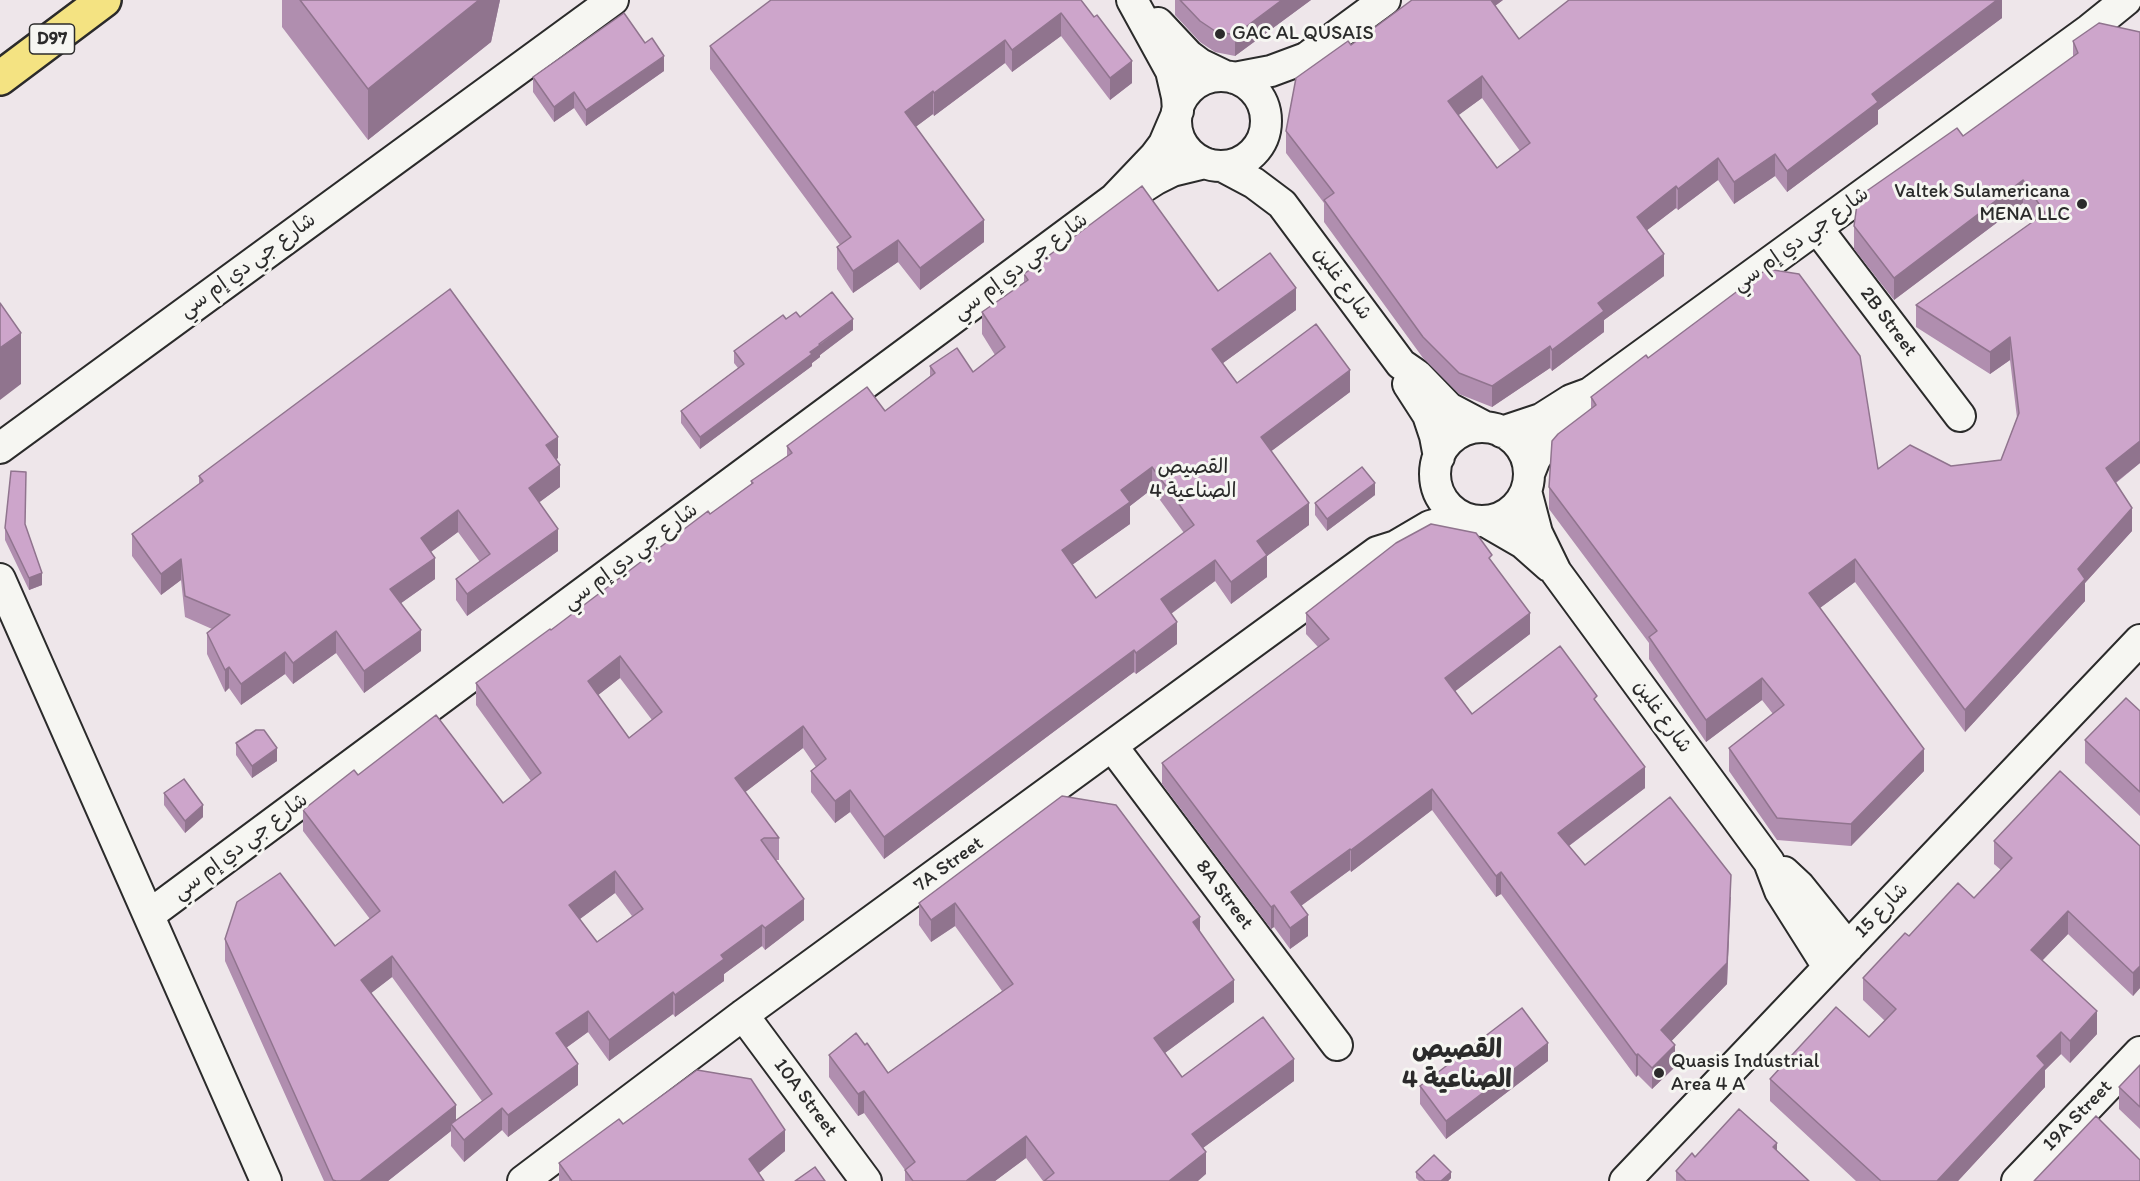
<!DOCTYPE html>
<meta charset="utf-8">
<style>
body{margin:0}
canvas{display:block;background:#eee6ea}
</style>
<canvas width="2140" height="1181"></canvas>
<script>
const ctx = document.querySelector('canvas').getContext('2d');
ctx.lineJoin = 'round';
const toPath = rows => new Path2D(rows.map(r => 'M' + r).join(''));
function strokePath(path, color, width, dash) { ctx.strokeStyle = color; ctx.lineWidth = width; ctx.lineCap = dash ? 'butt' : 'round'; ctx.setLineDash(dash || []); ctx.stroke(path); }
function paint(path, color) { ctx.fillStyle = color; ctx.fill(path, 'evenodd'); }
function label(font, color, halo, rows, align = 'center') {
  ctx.font = font + ' Itim,"Playpen Sans Arabic",sans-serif'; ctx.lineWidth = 6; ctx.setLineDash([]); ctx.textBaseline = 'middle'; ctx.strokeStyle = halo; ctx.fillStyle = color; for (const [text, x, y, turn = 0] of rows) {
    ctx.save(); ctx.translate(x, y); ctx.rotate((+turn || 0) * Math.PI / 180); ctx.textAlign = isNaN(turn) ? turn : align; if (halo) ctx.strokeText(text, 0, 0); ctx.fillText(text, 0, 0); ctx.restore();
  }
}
const minor = toPath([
 [1132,0,1171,71,1177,97,1178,111],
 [1158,23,1188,55,1200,64,1225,76],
 '1176 121a45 45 0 1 1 90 0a45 45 0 1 1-90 0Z',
 [1234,78,1271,71,1306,58,1385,0],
 [1222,166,1254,183,1282,204,1401,364,1417,375,1449,408,1485,427],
 [1134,193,1156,179,1172,171,1205,163],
 [1817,228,1960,416],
 [1408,384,1428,415,1435,436,1439,457],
 '1435 474a47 47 0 1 1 94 0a47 47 0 1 1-94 0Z',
 [1502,432,1541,419,1571,400,1590,393,2089,30,2126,0],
 [0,448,613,0],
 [1529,474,1535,459,1550,436,1577,409],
 [1526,491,1537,533,1556,572,1769,862,1780,891,1828,967],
 [1485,521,1523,543,1549,566],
 [0,579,266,1181],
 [1112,746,1337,1045],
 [1784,872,1799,886,1848,947],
 [149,915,1114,199,1155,156,1164,144,1176,116],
 [743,1015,866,1181],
 [523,1181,743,1015,1377,552,1396,546,1430,526,1462,517],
 [1625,1181,2140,640],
 [2017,1181,2140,1052]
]);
const major = toPath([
 [0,78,104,0]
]);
strokePath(minor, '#2b2b2b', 34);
strokePath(major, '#2b2b2b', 38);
strokePath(minor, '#f6f6f2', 30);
strokePath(major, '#f4e382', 33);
paint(toPath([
 [282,0,500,0,491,42,368,140,282,27],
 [1081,0,1132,83,1110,100,1061,36,1012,72,1005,63,934,116,933,114,915,127,984,242,920,290,898,262,853,293,837,269,837,247,840,245,710,69,710,46],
 [1175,0,1311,0,1235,56,1215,52,1200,42,1175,15],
 [1503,0,1495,6,1519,39,2002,0,2002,18,1878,110,1878,124,1787,192,1775,176,1734,204,1718,180,1678,210,1676,208,1647,230,1664,276,1604,320,1604,332,1552,371,1550,368,1492,407,1459,394,1423,358,1324,222,1324,203,1286,153,1286,131,1351,45],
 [1482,98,1520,151,1497,168,1458,115],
 [2140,32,2140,463,2116,483,2132,531,2085,583,2085,601,1965,732,1855,582,1820,608,1924,771,1851,846,1777,840,1729,771,1729,748,1773,714,1762,700,1706,742,1649,659,1649,643,1549,509,1549,487,1591,409,1591,397,1648,358,1878,469,1951,466,2001,460,2017,418,2010,360,1990,374,1916,327,1916,305,2035,220,2023,203,1894,300,1854,249,1854,226,1963,136,2073,57,2073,41],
 [664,71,586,126,574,108,554,122,533,92,533,77],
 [1024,274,1218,291,1296,310,1223,363,1237,383,1350,392,1271,451,1309,525,1267,556,1267,577,1231,604,1215,581,1171,614,1177,644,1136,674,1134,672,1052,733,884,859,850,812,835,823,811,792,811,771,816,767,803,748,745,792,779,838,779,860,776,860,804,920,765,950,762,946,724,974,724,981,675,1017,673,1014,609,1061,588,1032,566,1048,578,1085,508,1137,502,1130,464,1162,451,1146,451,1131,388,1181,324,1181,225,961,225,939,335,946,370,919,303,831,303,810,358,775,503,803,531,781,476,705,476,683,551,630,751,484,751,481,787,457,787,446,885,411,930,376,930,366,973,372,995,355,982,334,982,312,1024,282],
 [1152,489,1184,533,1096,598,1072,565,1130,524,1130,506],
 [620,678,652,720,629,738,598,695],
 [615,893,632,916,597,942,580,919],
 [392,977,482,1101,456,1121,371,993],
 [800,317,853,330,820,355,820,357,812,363,812,366,700,449,681,423,681,411,738,368,734,363,734,351,786,319],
 [558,458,556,459,560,487,539,502,558,551,467,616,456,600,456,579,480,562,458,532,431,552,435,579,401,603,421,651,364,693,336,653,293,684,285,674,241,705,229,688,225,692,207,654,207,633,212,629,185,617,181,580,161,595,132,556,132,534,199,484,199,476],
 [1375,495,1327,531,1315,515,1315,503],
 [25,525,42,585,29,590,5,540,5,528],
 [1492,563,1530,634,1455,691,1472,714,1597,704,1645,788,1569,846,1585,865,1731,897,1727,984,1671,1041,1675,1067,1652,1089,1638,1075,1636,1077,1501,894,1496,897,1432,810,1351,872,1350,870,1301,906,1308,936,1290,949,1274,927,1271,929,1162,784,1162,763,1318,647,1306,634,1306,613],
 [2140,711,2140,816,2085,763,2085,740],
 [236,743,277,761,252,778,236,755],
 [164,793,203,817,185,833,164,805],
 [1062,796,1200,932,1234,1002,1165,1053,1182,1077,1294,1081,1203,1148,1206,1174,1043,1181,1026,1158,995,1181,905,1181,905,1170,864,1113,858,1116,829,1077,829,1055,888,1073,1002,991,955,926,931,942,919,925,919,903],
 [1994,841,2140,846,2140,988,2133,996,2068,934,2042,961,2097,1034,2070,1063,2061,1054,2045,1070,2045,1087,1958,1181,1856,1181,1770,1101,1770,1079,1869,1037,1885,1021,1863,1000,1863,978,1974,898,2001,870,1994,864],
 [1548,1061,1446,1139,1420,1104,1420,1086],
 [2140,1065,2140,1129,2119,1109,2119,1087],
 [623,1124,785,1151,759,1173,764,1181,559,1181,559,1163],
 [1777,1151,1809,1181,1676,1181,1676,1171,1695,1157],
 [1416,1172,1451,1178,1448,1181,1419,1181,1416,1178]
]), '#b08eaf');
paint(toPath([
 [479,0,500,0,491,42,368,140,368,89],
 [1282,0,1311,0,1235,56,1235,35],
 [1485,0,1503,0,1485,13],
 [1997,0,2002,0,2002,18,1878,110,1878,124,1787,192,1787,171,1872,94],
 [1061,13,1061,36,1012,72,1012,50],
 [1005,40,1005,63,934,116,934,93],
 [664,56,664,71,586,126,586,110],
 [1132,61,1132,83,1110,100,1110,78],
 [1482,76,1482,98,1448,123,1448,101],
 [933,91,933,114,905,135,905,112],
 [574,92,574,108,554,122,554,107],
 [1775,154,1775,176,1734,204,1734,182],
 [1718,158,1718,180,1678,210,1678,189],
 [2023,180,2023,203,1894,300,1894,278],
 [1676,186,1676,208,1637,238,1637,217],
 [984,220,984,242,920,290,920,268],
 [898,240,898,262,853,293,853,271],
 [1664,254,1664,276,1604,320,1604,332,1552,371,1552,350,1598,303],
 [1296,288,1296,310,1212,371,1212,349],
 [853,319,853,330,820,355,820,357,812,363,812,366,700,449,700,437],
 [21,333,21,384,0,400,0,348],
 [2010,337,2010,360,1990,374,1990,352],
 [1550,346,1550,368,1492,407,1492,386],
 [1350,370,1350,392,1261,459,1261,437],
 [558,437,558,458,546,467,546,445],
 [2140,441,2140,463,2106,490,2106,468],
 [560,465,560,487,529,510,529,488],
 [1152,467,1152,489,1130,506,1130,524,1062,572,1062,550,1121,490],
 [1375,483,1375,495,1327,531,1327,519],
 [1309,503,1309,525,1267,556,1267,577,1231,604,1231,582,1257,541],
 [2132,508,2132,531,2085,583,2085,601,1965,732,1965,710,2078,569],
 [458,510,458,532,421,559,421,538],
 [558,529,558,551,467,616,467,594],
 [435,558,435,579,390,611,390,589],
 [181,559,181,580,161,595,161,574],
 [1855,559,1855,582,1809,616,1809,593],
 [1215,560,1215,581,1161,621,1161,599],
 [42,573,42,585,29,590,29,578],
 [1530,613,1530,634,1445,699,1445,678],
 [1177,622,1177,644,1136,674,1136,653],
 [421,630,421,651,364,693,364,671],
 [336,631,336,653,293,684,293,663],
 [1134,650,1134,672,1052,733,884,859,884,837,1052,711],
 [285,652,285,674,241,705,241,684],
 [620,656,620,678,588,703,588,681],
 [229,667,229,688,225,692,225,670],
 [1762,678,1762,700,1706,742,1706,720],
 [803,726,803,748,735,800,735,778],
 [277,748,277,761,252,778,252,766],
 [1924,749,1924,771,1851,846,1851,824],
 [1645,767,1645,788,1558,854,1558,833],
 [1432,789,1432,810,1351,872,1351,850],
 [850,790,850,812,835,823,835,801],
 [203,805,203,817,185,833,185,821],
 [1350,849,1350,870,1291,913,1291,892],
 [615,871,615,893,569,927,569,905],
 [1501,872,1501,894,1496,897,1496,876],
 [1731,875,1727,984,1661,1052,1661,1030],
 [804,899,804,920,765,950,765,928],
 [955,903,955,926,931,942,931,920],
 [1274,905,1274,927,1271,929,1271,907],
 [2068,911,2068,934,2031,972,2031,950],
 [1308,915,1308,936,1290,949,1290,928],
 [1200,917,1200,939,1193,922],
 [762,925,762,946,724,974,724,981,675,1017,675,995,721,955],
 [392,956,392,977,361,1001,361,980],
 [2140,966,2140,988,2133,996,2133,973],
 [1234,980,1234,1002,1154,1061,1154,1038],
 [673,992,673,1014,609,1061,609,1040],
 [588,1011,588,1032,556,1055,556,1033],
 [2097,1011,2097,1034,2070,1063,2070,1041],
 [2061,1032,2061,1054,2045,1070,2045,1087,1958,1181,1937,1181,2037,1056],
 [1548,1043,1548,1061,1446,1139,1446,1121],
 [1675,1045,1675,1067,1652,1089,1652,1068],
 [1638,1054,1638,1075,1636,1077,1636,1055],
 [1294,1059,1294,1081,1192,1156,1192,1134],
 [578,1064,578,1085,508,1137,508,1115],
 [864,1091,864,1113,858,1116,858,1094],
 [456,1105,456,1127,451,1124,451,1131,388,1181,360,1181],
 [502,1108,502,1130,464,1162,464,1140],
 [785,1130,785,1151,749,1181,749,1159],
 [1026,1136,1026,1158,995,1181,966,1181],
 [1777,1143,1777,1165,1773,1147],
 [1206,1152,1206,1174,1198,1181,1169,1181],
 [1451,1172,1451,1178,1448,1181,1441,1181]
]), '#90748e');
const building = toPath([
 [300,0,479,0,368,89,300,0],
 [771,0,1081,0,1094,17,1097,15,1132,61,1110,78,1061,13,1012,50,1005,40,934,93,933,91,905,112,984,220,920,268,898,240,853,271,837,247,851,237,710,46,771,0],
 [1180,0,1282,0,1235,35,1215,31,1200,21,1180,0],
 [1412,0,1491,0,1519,39,1569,0,1997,0,1872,94,1878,102,1787,171,1775,154,1734,182,1718,158,1678,189,1676,186,1637,217,1664,254,1598,303,1604,311,1552,350,1550,346,1492,386,1459,373,1423,337,1324,200,1334,193,1286,131,1296,78,1348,41,1351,45,1412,0],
 [1482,76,1530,143,1497,168,1448,101,1482,76],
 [624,13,645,43,652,38,664,56,586,110,574,92,554,107,533,77,624,13],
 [2099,23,2140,32,2140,441,2106,468,2132,508,2078,569,2085,579,1965,710,1855,559,1809,593,1924,749,1851,824,1777,818,1729,748,1784,705,1762,678,1706,720,1649,637,1657,631,1549,487,1552,441,1558,434,1596,405,1591,397,1646,355,1648,358,1767,269,1799,274,1860,356,1878,469,1910,445,1951,466,2001,460,2019,413,2010,337,1990,352,1916,305,2045,213,2023,180,1894,278,1854,226,1858,197,1957,128,1963,136,2078,53,2073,41,2099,23],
 [1142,186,1218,291,1270,253,1296,288,1212,349,1237,383,1316,324,1350,370,1261,437,1309,503,1257,541,1267,555,1231,582,1215,560,1161,599,1177,622,1136,653,1134,650,1052,711,884,837,850,790,835,801,811,771,826,759,803,726,735,778,779,838,764,838,761,840,804,899,765,928,762,925,721,955,724,959,675,995,673,992,609,1040,588,1011,556,1033,578,1064,508,1115,502,1108,464,1140,451,1124,492,1094,392,956,361,980,456,1105,360,1181,336,1181,333,1180,225,939,237,902,280,873,335,946,380,911,303,810,354,770,358,775,436,715,503,803,541,773,476,683,550,629,551,630,708,511,710,514,753,483,751,481,792,453,787,446,867,387,885,411,935,373,930,366,957,348,973,372,1005,347,982,312,1028,280,1024,274,1142,186],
 [1152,467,1194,525,1096,598,1062,550,1130,502,1121,490,1152,467],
 [620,656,662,712,629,738,588,681,620,656],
 [615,871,643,909,597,942,569,905,615,871],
 [450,289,558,437,546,445,560,465,529,488,558,529,467,594,456,579,490,554,458,510,421,538,435,558,390,589,421,630,364,671,336,631,293,663,285,652,241,684,229,667,225,670,207,633,230,615,185,596,181,559,161,574,132,534,203,481,199,476,450,289],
 [832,292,853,319,819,344,820,345,810,352,812,354,700,437,681,411,744,364,734,351,783,315,786,319,796,312,800,317,832,292],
 [0,303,21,333,0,348,0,303],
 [1362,467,1375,483,1327,519,1315,503,1362,467],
 [11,471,26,472,25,524,42,573,29,578,5,528,11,471],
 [1431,524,1476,533,1492,555,1489,558,1530,613,1445,678,1472,714,1560,646,1597,696,1594,699,1645,767,1558,833,1585,865,1670,797,1731,875,1727,963,1661,1030,1675,1045,1652,1068,1638,1054,1636,1055,1501,872,1496,876,1432,789,1351,850,1350,849,1291,892,1308,915,1290,928,1274,905,1271,907,1162,763,1329,639,1306,613,1396,543,1431,524],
 [2126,698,2140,711,2140,792,2085,740,2126,698],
 [256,730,264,730,277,748,252,766,236,743,256,730],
 [2060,771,2140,846,2140,966,2133,973,2068,911,2031,950,2097,1011,2070,1041,2061,1032,2037,1056,2045,1065,1937,1181,1881,1181,1770,1079,1836,1007,1869,1037,1896,1009,1863,978,1905,933,1909,936,1958,883,1974,898,2012,858,1994,841,2060,771],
 [184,779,203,805,185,821,164,793,184,779],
 [1062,796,1116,805,1200,917,1193,922,1234,980,1154,1038,1182,1077,1263,1017,1294,1059,1192,1134,1206,1152,1169,1181,1044,1181,1054,1173,1026,1136,966,1181,913,1181,905,1170,915,1162,864,1091,858,1094,829,1055,856,1033,865,1045,867,1043,888,1073,1013,984,955,903,931,920,919,903,1062,796],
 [1522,1008,1548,1043,1446,1121,1420,1086,1522,1008],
 [2140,1065,2140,1107,2119,1087,2140,1065],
 [697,1070,751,1079,785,1130,749,1159,764,1181,572,1181,559,1163,619,1119,623,1124,697,1070],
 [1739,1109,1777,1143,1773,1147,1809,1181,1686,1181,1676,1171,1692,1153,1695,1157,1739,1109],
 [2096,1116,2140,1160,2140,1181,2034,1181,2096,1116],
 [1434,1155,1451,1172,1441,1181,1425,1181,1416,1172,1434,1155],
 [815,1167,825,1181,795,1181,815,1167]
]);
paint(building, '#cda5cb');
strokePath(building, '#90748e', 1.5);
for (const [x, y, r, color] of [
 [1220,34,6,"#2b2b2b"],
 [2082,204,6,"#2b2b2b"],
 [1659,1073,6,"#2b2b2b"]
]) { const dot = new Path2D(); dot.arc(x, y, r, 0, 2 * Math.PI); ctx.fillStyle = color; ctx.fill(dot); strokePath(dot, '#f6f6f2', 2); }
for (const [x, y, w] of [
 [52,39,45]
]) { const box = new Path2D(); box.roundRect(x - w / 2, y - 15, w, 30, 4.5); ctx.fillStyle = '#f6f6f2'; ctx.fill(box); strokePath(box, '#2b2b2b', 1.5); }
label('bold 18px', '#2b2b2b', null, [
 ["D97",52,39]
]);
label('20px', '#2b2b2b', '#f6f6f2', [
 ["GAC AL QUSAIS",1232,34],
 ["Valtek Sulamericana",2070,192,"right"],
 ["MENA LLC",2070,215,"right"],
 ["Quasis Industrial",1671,1062],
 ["Area 4 A",1671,1085]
], 'left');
label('20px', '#2b2b2b', '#f6f6f2', [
 ["شارع جي دي إم سي",1801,240,-36],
 ["شارع جي دي إم سي",248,266,-36],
 ["شارع جي دي إم سي",1021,267,-37],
 ["شارع غلين",1342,284,54],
 ["2B Street",1888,322,53],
 ["شارع جي دي إم سي",631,557,-37],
 ["شارع غلين",1662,717,54],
 ["شارع جي دي إم سي",241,847,-37],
 ["7A Street",949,865,-36],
 ["8A Street",1224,895,53],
 ["شارع 15",1882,911,-46],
 ["10A Street",805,1098,53],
 ["19A Street",2078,1116,-46]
]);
label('21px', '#2b2b2b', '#f6f6f2', [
 ["القصيص",1193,468],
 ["الصناعية 4",1193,492]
]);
label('bold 26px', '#2b2b2b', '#f6f6f2', [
 ["القصيص",1457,1050],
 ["الصناعية 4",1457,1080]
]);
</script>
